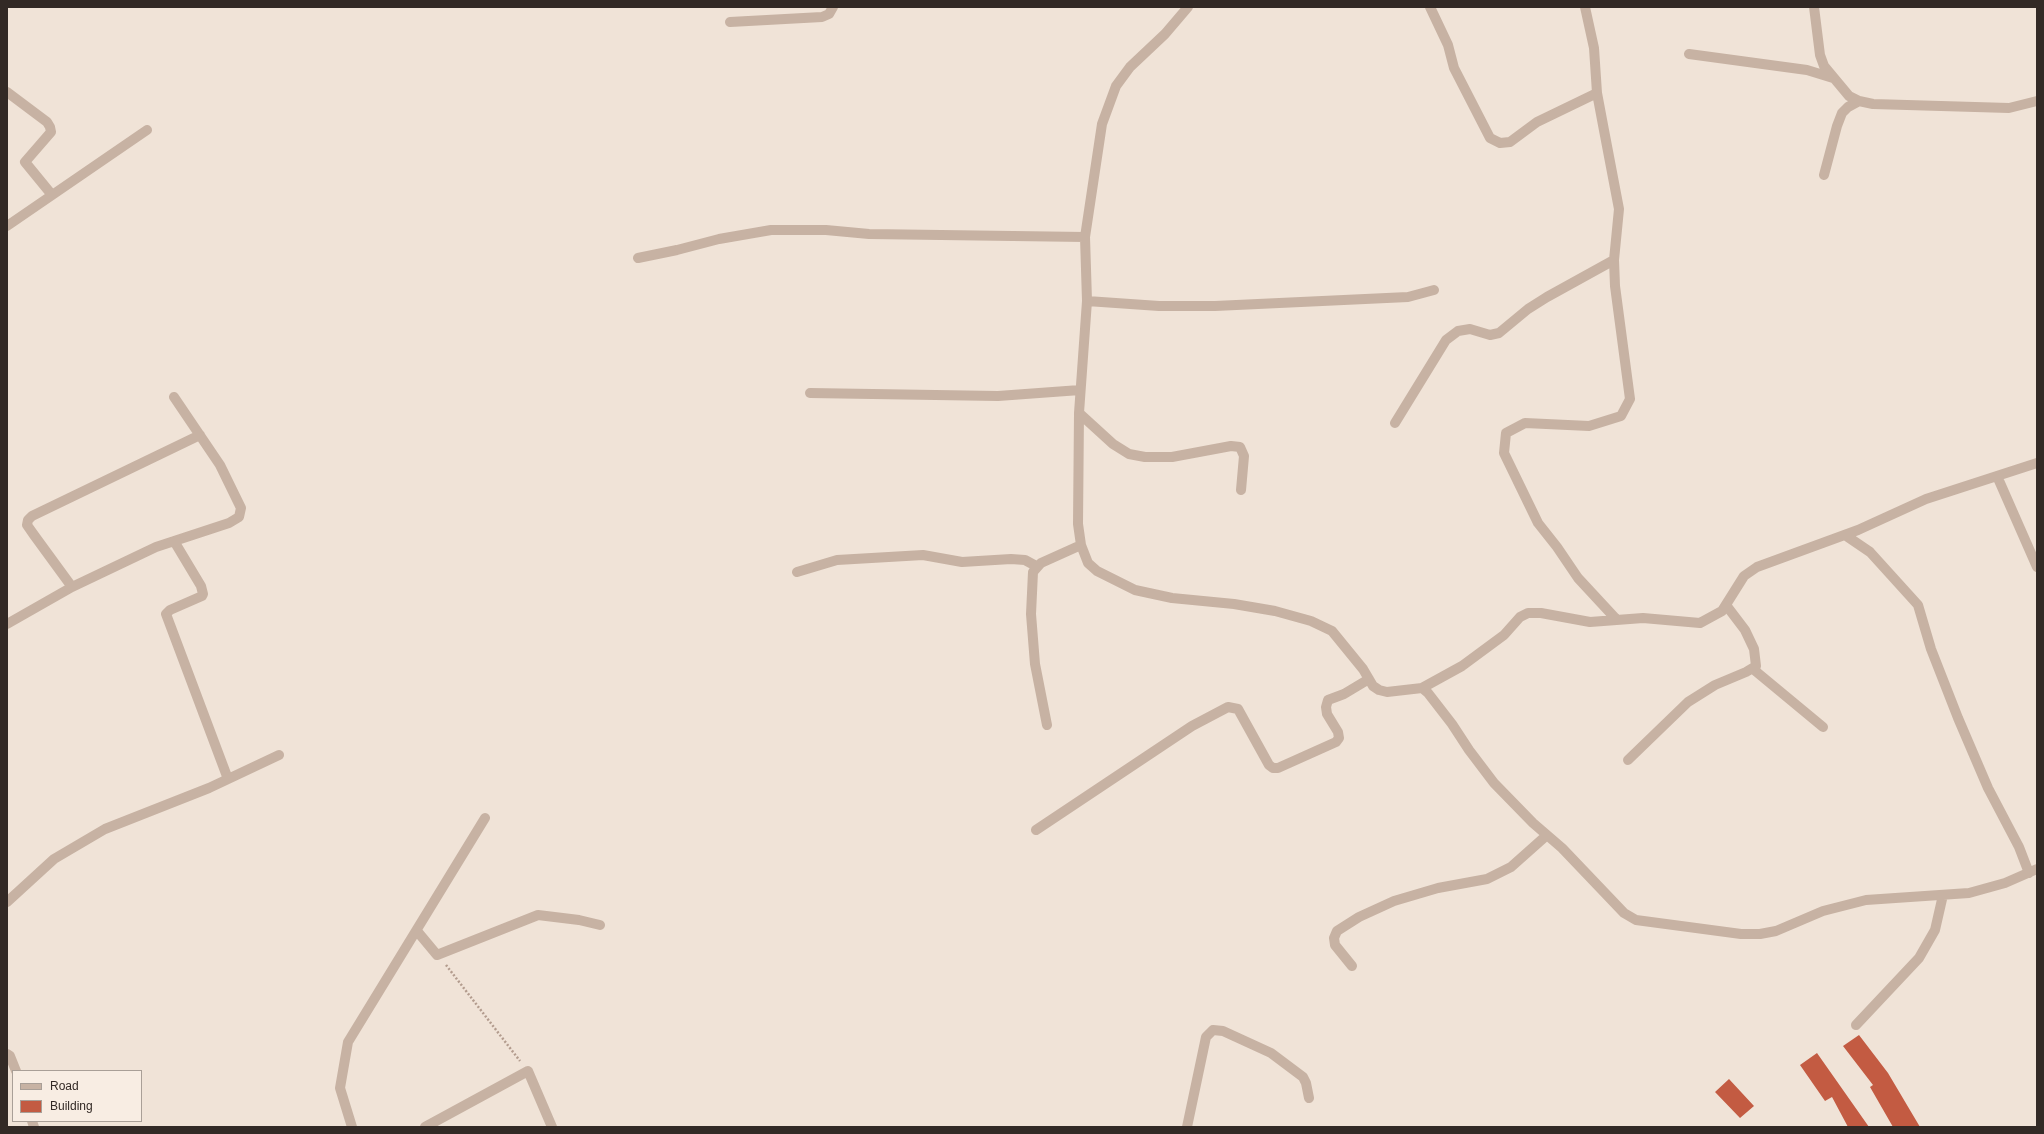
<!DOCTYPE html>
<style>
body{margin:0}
#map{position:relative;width:2044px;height:1134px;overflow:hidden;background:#f0e3d7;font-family:Helvetica,sans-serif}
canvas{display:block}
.frame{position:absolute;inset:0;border:8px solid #322925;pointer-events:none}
.legend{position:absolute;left:12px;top:1070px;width:130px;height:52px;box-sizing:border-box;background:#f8ede3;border:1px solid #a99f97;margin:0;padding:5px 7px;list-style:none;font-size:12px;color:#322925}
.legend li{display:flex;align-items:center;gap:8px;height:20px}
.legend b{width:20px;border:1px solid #a99f97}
</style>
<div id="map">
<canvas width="2044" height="1134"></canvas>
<div class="frame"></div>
<ul class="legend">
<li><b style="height:5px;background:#c7b2a3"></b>Road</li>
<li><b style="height:11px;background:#c35b42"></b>Building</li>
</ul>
</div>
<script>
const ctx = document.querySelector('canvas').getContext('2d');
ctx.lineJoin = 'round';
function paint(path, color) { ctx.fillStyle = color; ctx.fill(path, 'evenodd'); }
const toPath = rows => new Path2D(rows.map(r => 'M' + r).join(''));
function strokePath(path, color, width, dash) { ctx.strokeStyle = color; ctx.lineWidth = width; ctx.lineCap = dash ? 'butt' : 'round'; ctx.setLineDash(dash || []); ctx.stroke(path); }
paint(toPath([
 [1859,1035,1888,1073,1920,1127,1893,1127,1870,1087,1873,1085,1843,1046],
 [1817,1053,1869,1127,1848,1127,1832,1097,1825,1101,1800,1065],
 [1729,1079,1754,1106,1740,1118,1715,1092]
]), '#c35b42');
strokePath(toPath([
 [446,965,520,1061]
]), '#b39c8e', 2.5, [2, 2]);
strokePath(toPath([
 [1188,7,1165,34,1130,67,1116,86,1102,124,1085,237,1087,301,1079,413,1078,524,1081,545,1088,563,1097,571,1135,590,1172,598,1234,604,1275,611,1311,621,1332,631,1363,669,1373,686,1379,690,1387,692,1422,688,1428,693,1452,724,1469,750,1494,783,1533,823,1562,848,1624,913,1636,920,1741,934,1760,934,1776,931,1823,911,1866,900,1969,893,2005,883,2037,869],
 [1430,7,1448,45,1454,68,1490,138,1500,143,1510,142,1537,122,1597,93],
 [1585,7,1594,48,1597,93,1603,125,1619,209,1614,260,1615,286,1630,399,1621,416,1589,426,1525,423,1506,433,1504,453,1538,523,1557,547,1578,578,1616,619],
 [1814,7,1820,55,1824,66,1849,96,1859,101,1873,104,2009,108,2037,101],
 [730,22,822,17,829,14,833,7],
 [1689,54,1807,70,1833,78],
 [7,92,47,122,50,127,51,132,25,162,52,195],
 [1824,175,1837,126,1842,113,1848,107,1859,101],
 [7,226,147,130],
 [638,258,677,250,719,239,771,230,826,230,869,234,1085,237],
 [1087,301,1159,306,1215,306,1408,297,1434,290],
 [810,393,998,396,1080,390],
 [1079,413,1113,444,1129,454,1145,457,1172,457,1231,446,1240,447,1244,456,1241,490],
 [1395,423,1446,340,1458,331,1470,329,1490,335,1499,333,1528,309,1547,297,1614,260],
 [1997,476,2037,567],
 [1845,535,1870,552,1918,605,1931,649,1958,718,1988,788,2019,847,2029,873],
 [174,541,201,586,203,594,202,596,170,610,166,614,228,779],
 [797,572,837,560,923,555,962,562,1011,559,1025,560,1036,566],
 [72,587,34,535,27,525,28,520,32,516,200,435],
 [7,624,72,587,156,547,229,523,239,517,241,508,220,465,174,397],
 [1753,669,1823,727],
 [1422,688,1462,666,1504,635,1520,617,1528,613,1541,613,1590,622,1643,618,1700,623,1722,611,1744,576,1757,567,1858,530,1926,499,2037,463],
 [1047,725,1035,664,1031,614,1033,572,1041,563,1081,545],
 [1628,760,1688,702,1715,685,1746,672,1756,666,1754,649,1745,630,1726,605],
 [1036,830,1192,726,1228,707,1238,709,1269,765,1273,768,1278,768,1336,742,1339,738,1338,732,1327,714,1326,707,1328,700,1344,694,1369,679],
 [7,902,54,859,105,829,209,788,279,755],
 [417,931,437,955,538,915,579,920,600,925],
 [1352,966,1335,945,1334,938,1337,931,1359,917,1394,901,1438,888,1487,879,1511,867,1547,835],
 [1856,1025,1919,958,1935,930,1943,895],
 [7,1054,10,1056,16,1071],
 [32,1121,34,1127],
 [352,1127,340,1088,348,1042,485,818],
 [425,1127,528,1071,552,1127],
 [1187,1127,1206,1037,1213,1030,1223,1031,1271,1053,1303,1077,1306,1083,1309,1098]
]), '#c7b2a3', 10);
</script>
